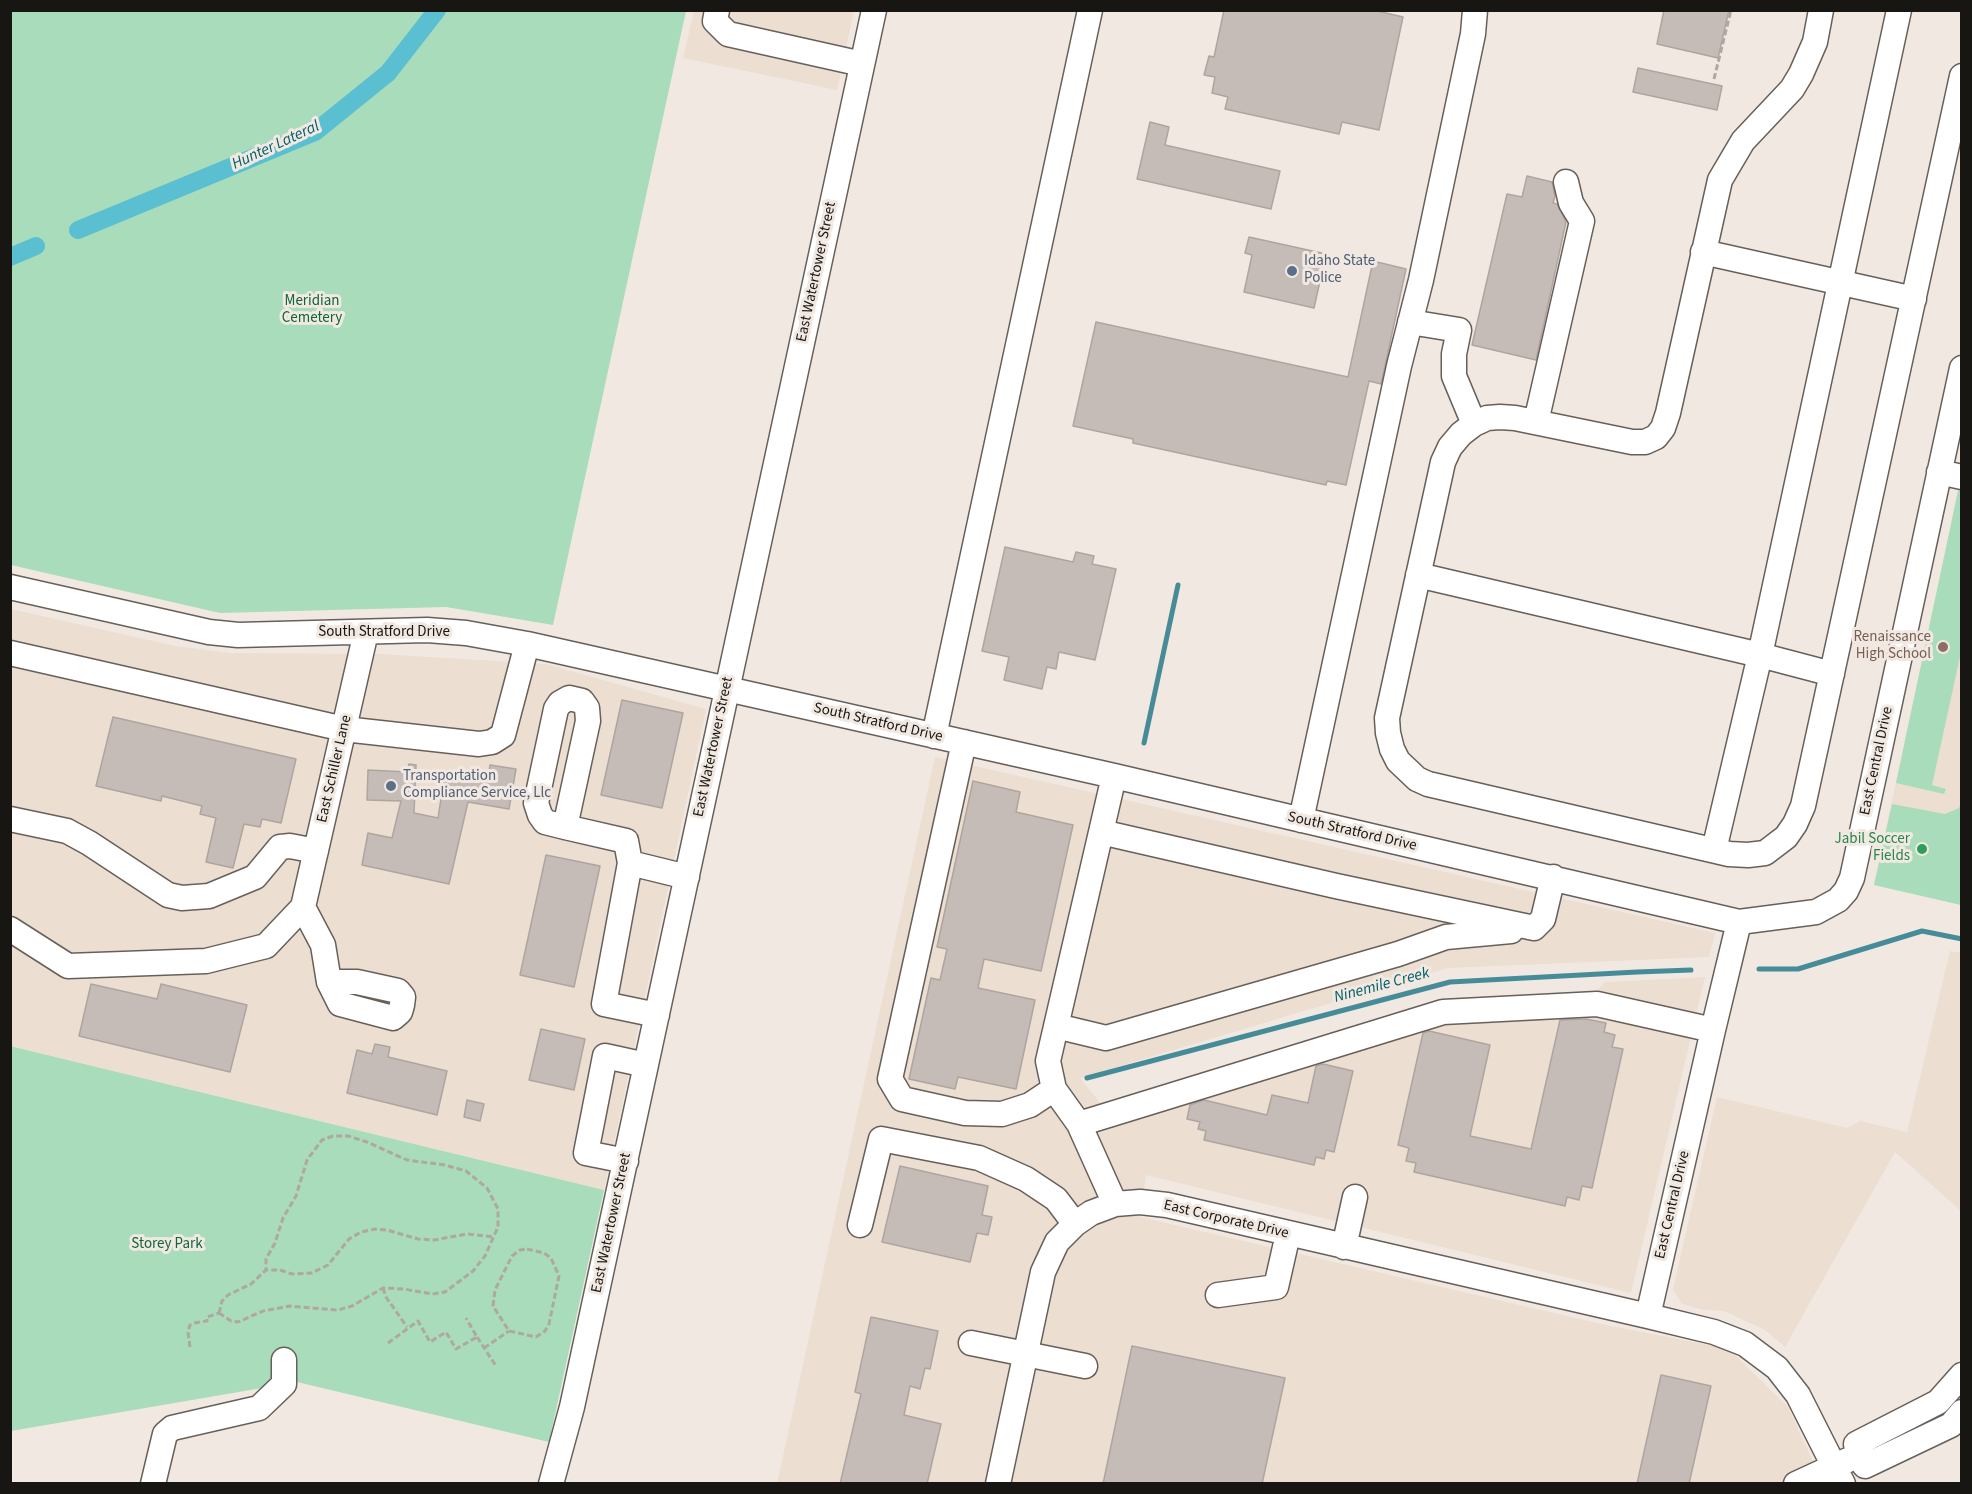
<!DOCTYPE html>
<style>
body{margin:0}
#map{position:relative;width:1972px;height:1494px;overflow:hidden;background:#f1e9e1;font-family:"Source Sans 3",sans-serif}
canvas{display:block}
.frame{position:absolute;inset:0;border:12px solid #181613;pointer-events:none}
</style>
<div id="map">
<canvas width="1972" height="1494"></canvas>
<div class="frame"></div>
</div>
<script>
const ctx = document.querySelector('canvas').getContext('2d');
ctx.lineJoin = 'round';
function paint(path, color) { ctx.fillStyle = color; ctx.fill(path, 'evenodd'); }
const toPath = rows => new Path2D(rows.map(r => 'M' + r).join(''));
function strokePath(path, color, width, dash) { ctx.strokeStyle = color; ctx.lineWidth = width; ctx.lineCap = dash ? 'butt' : 'round'; ctx.setLineDash(dash || []); ctx.stroke(path); }
function label(font, color, halo, rows, align = 'center') {
  ctx.font = font + ' "Source Sans 3",sans-serif'; ctx.lineWidth = 6; ctx.setLineDash([]); ctx.textBaseline = 'middle'; ctx.strokeStyle = halo; ctx.fillStyle = color; for (const [text, x, y, turn = 0] of rows) {
    ctx.save(); ctx.translate(x, y); ctx.rotate((+turn || 0) * Math.PI / 180); ctx.textAlign = isNaN(turn) ? turn : align; if (halo) ctx.strokeText(text, 0, 0); ctx.fillText(text, 0, 0); ctx.restore();
  }
}
paint(toPath([
 [694,11,854,11,837,90,683,58],
 [1961,477,1961,905,1874,885],
 [11,609,175,646,231,653,381,654,546,664,706,709,604,1190,11,1046],
 [935,757,1715,933,1709,957,1448,968,1080,1078,1101,1104,1449,1001,1593,995,1605,982,1705,977,1631,1293,1146,1175,1140,1217,1606,1325,1729,1349,1788,1407,1823,1483,777,1484],
 [1950,951,1962,953,1961,1211,1895,1152,1785,1347,1765,1330,1724,1311,1704,1310,1682,1304,1673,1289,1717,1097,1847,1128,1860,1121,1907,1132]
]), '#ecded0');
paint(toPath([
 [11,10,686,11,553,625,446,607,220,613,11,565],
 [1961,490,1961,652,1932,785,1946,789,1944,794,1896,783,1958,491],
 [1892,804,1945,814,1959,808,1961,804,1961,905,1874,885],
 [10,1046,604,1190,549,1442,297,1382,11,1431]
]), '#a8dcba');
strokePath(toPath([
 [1144,743,1178,585],
 [1759,969,1798,969,1922,931,1962,939],
 [1087,1078,1450,982,1637,972,1691,970]
]), '#468c98', 5);
strokePath(toPath([
 [78,230,315,132,388,73,437,10],
 [10,257,36,246]
]), '#5abfd1', 18);
const building = toPath([
 [1224,10,1373,10,1403,17,1379,130,1342,122,1339,134,1225,109,1228,97,1212,93,1215,77,1204,75,1209,56,1214,57,1224,10],
 [1664,10,1729,10,1718,58,1657,44,1664,10],
 [1638,68,1722,86,1717,110,1633,92,1638,68],
 [1150,122,1169,127,1165,145,1280,171,1271,209,1137,179,1150,122],
 [1527,176,1552,182,1555,196,1553,203,1557,204,1566,222,1536,360,1472,345,1507,194,1522,197,1527,176],
 [1249,237,1326,254,1314,308,1244,292,1252,255,1245,253,1249,237],
 [1373,261,1406,269,1381,384,1369,381,1346,485,1327,481,1326,485,1133,443,1133,439,1073,426,1096,322,1348,377,1373,261],
 [1005,547,1073,562,1076,552,1094,556,1092,564,1116,569,1095,660,1059,652,1056,669,1047,667,1042,689,1004,680,1009,657,982,651,1005,547],
 [622,700,683,713,662,808,601,795,622,700],
 [113,717,296,759,281,823,262,819,260,827,244,824,233,868,206,862,216,818,200,814,202,806,162,796,161,801,96,786,113,717],
 [409,764,416,765,414,813,438,818,445,773,488,779,490,765,516,769,509,809,468,802,449,884,362,865,368,833,392,838,401,801,367,800,368,770,407,772,409,764],
 [973,781,1020,792,1016,812,1073,825,1041,971,984,959,978,988,1035,1000,1016,1089,958,1077,955,1089,909,1079,931,978,940,980,947,949,937,947,973,781],
 [546,855,600,866,574,987,520,975,546,855],
 [91,984,157,999,161,984,247,1005,230,1072,79,1036,91,984],
 [1586,1019,1606,1023,1604,1032,1615,1035,1612,1047,1623,1049,1592,1188,1582,1186,1579,1200,1567,1197,1565,1206,1414,1172,1416,1163,1406,1161,1409,1148,1398,1145,1423,1033,1429,1031,1490,1045,1470,1136,1531,1149,1560,1020,1586,1019],
 [541,1029,585,1039,574,1090,529,1080,541,1029],
 [375,1044,390,1047,388,1057,447,1071,437,1115,347,1093,357,1050,372,1054,375,1044],
 [1323,1064,1353,1071,1334,1152,1326,1150,1324,1159,1316,1157,1314,1165,1204,1140,1206,1131,1198,1129,1200,1122,1187,1119,1190,1105,1204,1100,1267,1115,1272,1095,1308,1103,1316,1066,1323,1064],
 [467,1100,484,1104,480,1121,464,1117,467,1100],
 [900,1166,988,1186,982,1215,992,1217,988,1235,977,1233,970,1262,882,1242,900,1166],
 [871,1317,938,1331,930,1369,925,1368,920,1389,910,1386,904,1415,941,1424,927,1484,840,1484,861,1394,855,1392,871,1317],
 [1132,1346,1285,1378,1262,1484,1103,1484,1132,1346],
 [1661,1375,1711,1386,1689,1484,1637,1484,1661,1375]
]);
paint(building, '#c6bcb7');
strokePath(building, '#afa5a0', 1.5);
const minor = toPath([
 [717,10,715,21,728,34,862,64],
 [1821,10,1815,42,1801,74,1792,89,1743,141,1720,180,1668,413,1663,428,1656,437,1645,442,1632,442,1515,418,1500,417,1487,418,1474,424,1461,434,1450,447,1443,462,1387,718,1388,733,1392,749,1398,761,1417,779,1428,784,1729,854,1748,855,1765,853,1786,837,1795,824,1803,806,1962,76],
 [1703,252,1914,299],
 [1410,322,1459,330,1454,354,1454,376,1474,424],
 [1536,422,1582,221,1571,203,1566,182],
 [1939,472,1962,477],
 [1418,575,1760,655,1832,674],
 [10,587,209,632,238,635,427,630,466,633,527,644,1114,776,1739,922,1816,912,1838,900,1846,891,1852,878,1962,368],
 [10,653,344,729,479,744,492,742,503,735,527,644],
 [934,736,1090,10],
 [964,742,890,1079,902,1099,965,1113,1002,1114,1030,1105,1054,1089],
 [10,819,67,831,89,843,168,895,182,898,209,896,255,877,280,847,290,846,316,851],
 [1301,820,1399,366,1421,280,1473,34,1475,10],
 [565,827,588,721,587,708,582,701,569,698,560,703,556,709,536,803,540,815,545,822,565,827,626,841,630,863],
 [1101,832,1336,886,1534,928,1543,919,1553,877],
 [1714,850,1760,655,1899,10],
 [303,907,366,632],
 [303,907,323,945,329,982,340,1004,393,1018,400,1012,402,1005,403,997,398,991,357,982,329,982],
 [10,929,68,966,206,961,266,946,303,907],
 [657,1015,604,1004,630,863,687,877],
 [1056,1026,1106,1038,1398,954,1446,937,1511,931],
 [1079,1124,1054,1089,1048,1061,1114,776],
 [626,1161,586,1153,605,1056,646,1065],
 [1115,1204,1079,1124,1443,1012,1597,1004,1713,1030],
 [860,1225,881,1139,979,1158,1026,1179,1056,1199,1075,1224],
 [1344,1247,1355,1197],
 [1218,1295,1276,1287,1288,1234],
 [1648,1316,1713,1030,1739,922],
 [971,1343,1085,1366],
 [1962,1375,1938,1402,1856,1444,1858,1456,1865,1466,1951,1425,1962,1412],
 [153,1484,165,1434,172,1428,259,1408,284,1384,284,1360],
 [551,1484,572,1407,874,10],
 [998,1484,1043,1272,1057,1242,1075,1224,1091,1213,1115,1204,1140,1202,1167,1205,1648,1316,1714,1332,1745,1344,1777,1368,1798,1395,1843,1484],
 [1796,1484,1848,1460]
]);
strokePath(minor, '#67605a', 27);
strokePath(toPath([
 [1714,79,1731,10],
 [527,1249,544,1253,551,1258,559,1276,549,1324,545,1331,536,1337,509,1331,493,1306,495,1290,512,1256,520,1250,527,1249],
 [383,1288,386,1297,407,1327],
 [219,1313,231,1321,238,1322,263,1311,290,1306,338,1310,352,1306,383,1288,404,1289,432,1294,445,1292,473,1271,485,1256,498,1227,498,1209,487,1188,466,1171,445,1165,407,1160,367,1142,348,1136,333,1136,322,1140,307,1160,296,1196,283,1218,275,1243,266,1259,266,1270],
 [219,1313,222,1301,228,1295,251,1284,266,1270,280,1270,292,1274,312,1273,328,1265,349,1239,361,1232,375,1229,387,1230,418,1239,434,1240,467,1234,494,1237],
 [477,1337,496,1366],
 [388,1343,418,1321,430,1342,446,1332,456,1349,477,1337,466,1318],
 [190,1347,188,1332,190,1325,194,1323,207,1321,207,1317,219,1313],
 [484,1348,509,1331]
]), '#aea8a1', 3, [6, 3]);
strokePath(minor, '#fff', 24);
for (const [x, y, r, color] of [
 [1292,271,6,"#5c6f8a"],
 [1943,647,6,"#8d6e63"],
 [391,786,6,"#5c6f8a"],
 [1922,849,6,"#2e9e5b"]
]) { const dot = new Path2D(); dot.arc(x, y, r, 0, 2 * Math.PI); ctx.fillStyle = color; ctx.fill(dot); strokePath(dot, '#f1e9e1', 2); }
label('15px', '#4e5e75', '#f1e9e1', [
 ["Idaho State",1304,262],
 ["Police",1304,279],
 ["Transportation",403,777],
 ["Compliance Service, Llc",403,794]
], 'left');
label('15px', '#181613', '#f1e9e1', [
 ["East Watertower Street",817,272,-78],
 ["South Stratford Drive",384,633],
 ["South Stratford Drive",878,723,13],
 ["East Watertower Street",714,747,-78],
 ["East Central Drive",1877,761,-78],
 ["East Schiller Lane",335,769,-77],
 ["South Stratford Drive",1352,832,13],
 ["East Central Drive",1673,1205,-77],
 ["East Corporate Drive",1226,1220,13],
 ["East Watertower Street",612,1223,-78]
]);
label('15px', '#0f653c', '#f1e9e1', [
 ["Meridian",312,302],
 ["Cemetery",312,319],
 ["Storey Park",167,1245]
]);
label('15px', '#785e54', '#f1e9e1', [
 ["Renaissance",1931,638],
 ["High School",1931,655]
], 'right');
label('15px', '#27864d', '#f1e9e1', [
 ["Jabil Soccer",1910,840],
 ["Fields",1910,857]
], 'right');
label('italic 16px', '#005d6a', '#f1e9e1', [
 ["Hunter Lateral",276,146,-25],
 ["Ninemile Creek",1382,986,-15]
]);
</script>
